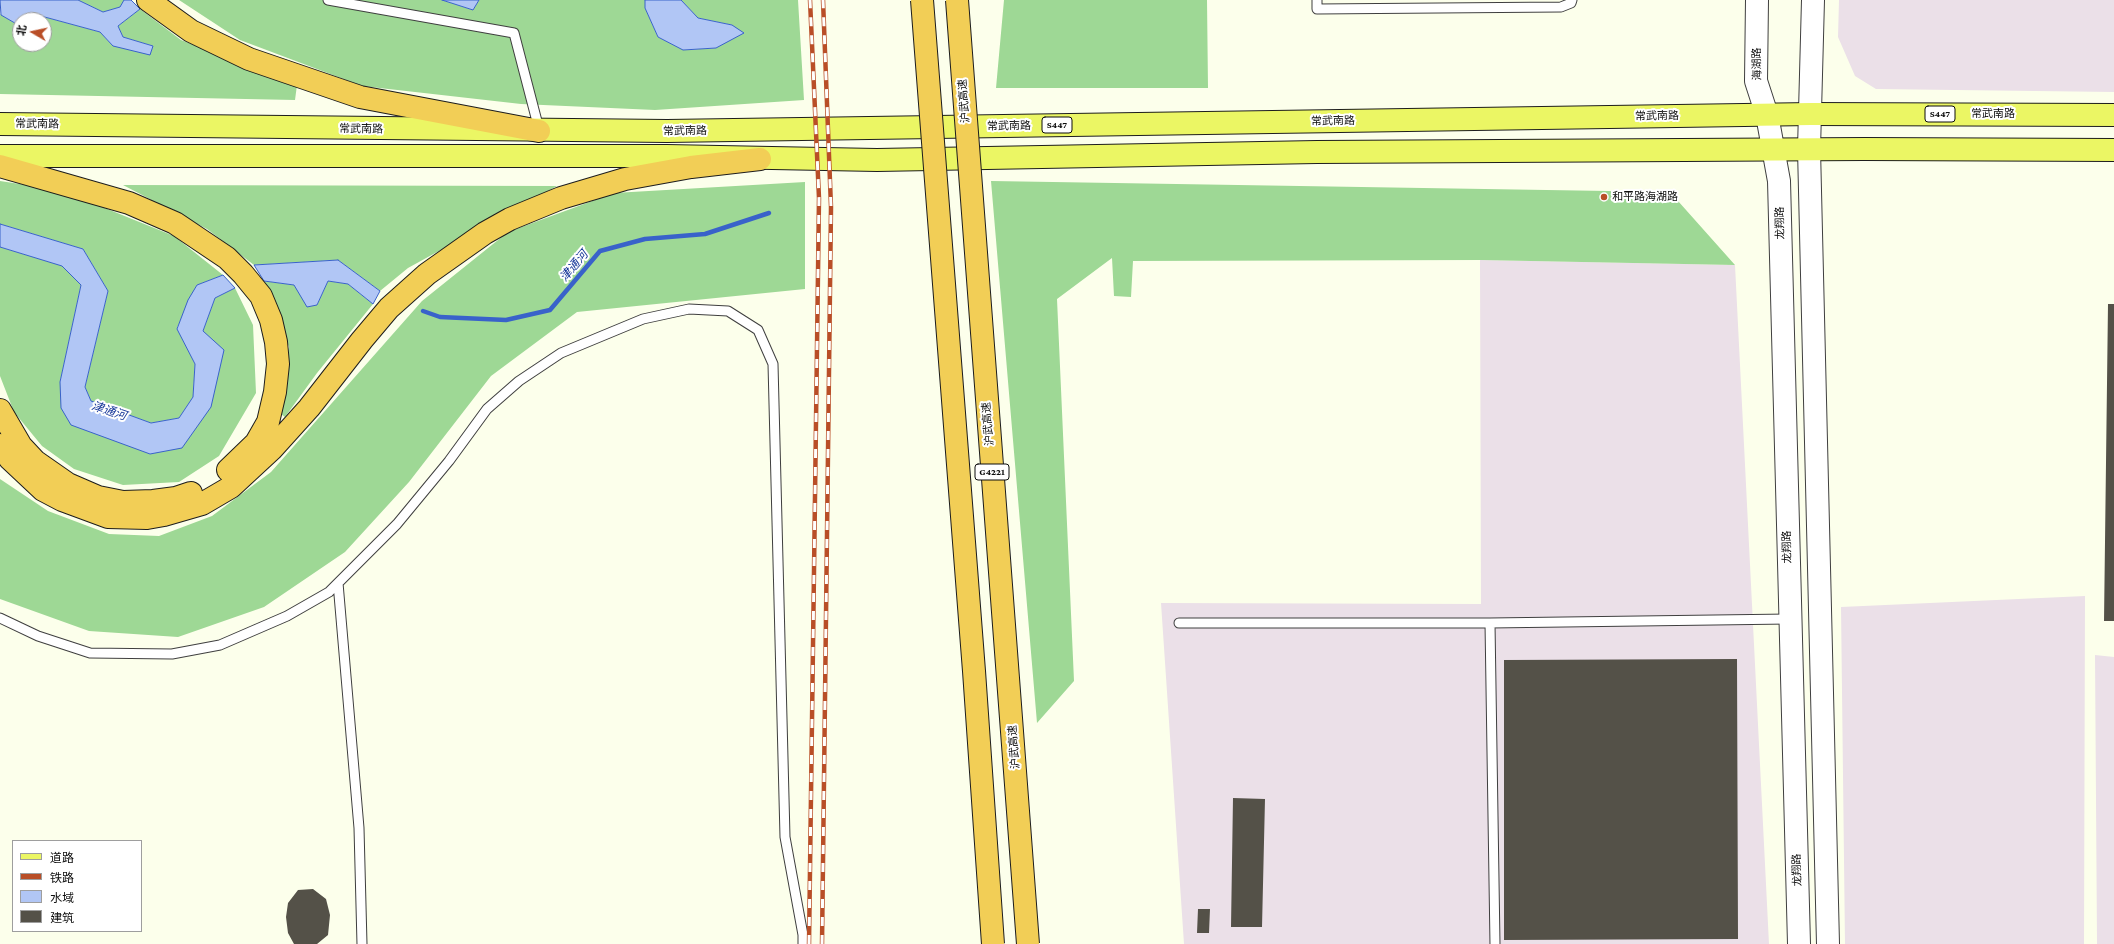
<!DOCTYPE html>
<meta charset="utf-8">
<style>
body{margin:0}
#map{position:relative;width:2114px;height:944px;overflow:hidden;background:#fcffeb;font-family:"Crimson Pro","Noto Sans SC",serif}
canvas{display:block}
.legend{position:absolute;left:12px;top:840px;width:130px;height:92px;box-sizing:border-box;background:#fff;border:1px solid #9e9e9e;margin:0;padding:5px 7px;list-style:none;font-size:12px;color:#0c0c0c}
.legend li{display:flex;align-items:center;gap:8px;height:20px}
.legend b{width:20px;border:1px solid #9e9e9e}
.north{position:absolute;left:12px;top:12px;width:40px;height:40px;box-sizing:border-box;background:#fff;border:1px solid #9e9e9e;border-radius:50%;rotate:279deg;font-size:11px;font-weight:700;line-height:16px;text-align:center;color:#0c0c0c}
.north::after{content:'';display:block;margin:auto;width:14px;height:18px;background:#b94e27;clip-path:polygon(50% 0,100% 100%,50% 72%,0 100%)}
</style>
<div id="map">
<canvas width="2114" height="944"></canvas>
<ul class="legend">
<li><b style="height:5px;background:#ebf664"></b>道路</li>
<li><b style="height:5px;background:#b94e27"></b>铁路</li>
<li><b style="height:11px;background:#b1c6f5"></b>水域</li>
<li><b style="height:11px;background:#545148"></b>建筑</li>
</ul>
<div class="north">北</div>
</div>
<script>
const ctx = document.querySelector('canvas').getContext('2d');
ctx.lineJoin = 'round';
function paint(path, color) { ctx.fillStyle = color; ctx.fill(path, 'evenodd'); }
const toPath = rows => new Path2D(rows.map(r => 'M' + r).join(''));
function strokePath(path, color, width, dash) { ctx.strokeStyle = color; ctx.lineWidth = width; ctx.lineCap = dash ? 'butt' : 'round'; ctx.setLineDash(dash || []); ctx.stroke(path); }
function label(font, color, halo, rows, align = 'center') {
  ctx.font = font + ' "Crimson Pro","Noto Sans SC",serif'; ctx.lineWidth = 4; ctx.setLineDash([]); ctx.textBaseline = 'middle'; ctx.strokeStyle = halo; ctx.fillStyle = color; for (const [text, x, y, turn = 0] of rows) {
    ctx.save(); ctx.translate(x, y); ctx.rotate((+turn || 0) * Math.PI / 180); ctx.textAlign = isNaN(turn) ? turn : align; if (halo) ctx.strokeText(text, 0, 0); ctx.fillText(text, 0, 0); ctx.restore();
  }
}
paint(toPath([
 [1839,0,2114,0,2114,92,1876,89,1855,76,1838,37],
 [1480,260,1735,265,1769,944,1184,944,1161,603,1481,604],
 [2085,596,2084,944,1845,944,1841,607],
 [2095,655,2114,657,2114,944,2097,944]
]), '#ebe0e8');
paint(toPath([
 [78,0,124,0,121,7,103,12],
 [179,0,442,0,473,10,479,0,645,0,645,8,658,37,684,50,716,48,732,25,698,18,681,0,798,0,804,100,655,110,521,104,362,86,240,40],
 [1004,0,1207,0,1208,88,996,88],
 [140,9,181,40,297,85,295,100,0,94,0,14,20,26,20,44,44,44,44,20,39,20,41,16,100,32,113,46,153,46,123,37,118,26],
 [0,181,33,186,90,202,174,236,223,275,197,285,177,328,195,364,193,397,179,418,151,423,91,401,85,387,108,291,83,249,0,224],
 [991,181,1670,192,1735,265,1480,260,1133,261,1131,297,1114,296,1112,258,1057,299,1074,681,1037,723],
 [805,182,805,289,577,312,491,376,409,482,345,552,264,607,178,637,89,631,0,599,0,479,48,511,109,534,159,536,212,516,271,472,422,301,508,232,614,193],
 [123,185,557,186,408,268,380,291,338,260,254,265,207,229],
 [0,247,63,266,81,285,60,382,150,454,211,407,203,331,215,298,235,288,253,325,256,393,219,456,179,482,123,485,74,469,42,446,14,412,0,376],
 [264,281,294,285,317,305,328,281,348,284,373,304,317,373,285,417,278,412,289,347]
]), '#9ed895');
const water = toPath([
 [0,0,78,0,103,12,120,7,124,0,131,0,140,9,118,26,123,37,153,46,150,55,113,46,100,32,41,16,39,20,20,20,20,26,1,15,0,0],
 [442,0,479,0,473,10,442,0],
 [645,0,681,0,698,18,732,25,744,33,716,48,683,50,658,37,645,8,645,0],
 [0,224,83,249,108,291,85,387,91,401,151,423,179,418,193,397,195,364,177,329,188,300,197,285,223,275,235,288,215,298,203,331,224,350,211,407,182,448,150,454,71,425,61,408,60,382,81,285,62,266,0,247,0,224],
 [338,260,380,291,373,304,348,284,328,281,317,305,307,307,294,285,264,281,254,265,338,260]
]);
paint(water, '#b1c6f5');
strokePath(water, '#3962ca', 1);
strokePath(toPath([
 [423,311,440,317,506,320,550,310,600,251,645,239,705,234,769,213]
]), '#3962ca', 4.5);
paint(toPath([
 [2108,304,2114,304,2114,621,2104,621],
 [1737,659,1738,939,1504,940,1504,660],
 [1233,798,1265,799,1262,927,1231,927],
 [313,889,326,899,330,915,328,935,317,944,294,944,288,933,286,917,288,903,298,890],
 [1198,909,1210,909,1209,933,1197,933]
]), '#545148');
const service = toPath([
 [328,0,514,33,539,129],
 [1317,0,1317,9,1561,7,1571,3,1572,0],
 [338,583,359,828,362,944],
 [0,618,38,636,90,653,172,654,220,645,287,616,329,592,397,524,449,461,487,409,519,381,561,353,643,319,689,309,728,311,758,330,773,364,785,837,803,935,803,944],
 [1179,623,1490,623,1789,619],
 [1490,623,1495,944]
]);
const tertiary = toPath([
 [1757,0,1756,81,1767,115,1779,181,1799,944],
 [1813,0,1809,149,1828,944]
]);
const primary = toPath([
 [0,124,667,131,1811,114,2114,115],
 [0,156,667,156,877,160,1317,152,1865,149,2114,150]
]);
const motorway = toPath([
 [148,0,191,31,249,59,360,97,539,131],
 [0,166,129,203,175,223,227,258,243,274,261,296,271,320,276,342,278,364,275,392,268,422,256,443,228,470],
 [0,410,21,446,35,461,68,484,98,497,123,502,153,501,176,498,191,493],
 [0,445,10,459,43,490,62,500,108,517,147,518,164,515,202,504,231,487,272,449,309,408,362,340,389,308,427,274,485,233,510,219,561,198,625,179,691,167,760,159]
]);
strokePath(service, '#3f3f3f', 11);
strokePath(tertiary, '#3f3f3f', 24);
strokePath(primary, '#1d1d1d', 24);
strokePath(motorway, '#1d1d1d', 24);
strokePath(service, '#fff', 9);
strokePath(tertiary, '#fff', 22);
strokePath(primary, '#ebf664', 22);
strokePath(motorway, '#f2ce56', 22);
const rail = toPath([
 [809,944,819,198,810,0],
 [822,944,831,207,823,0]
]);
strokePath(rail, '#b94e27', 4.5);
strokePath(rail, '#fff', 3, [9]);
const motorwayBridge = toPath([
 [922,0,974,671,993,944],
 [957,0,1028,944]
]);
strokePath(motorwayBridge, '#1d1d1d', 24, []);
strokePath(motorwayBridge, '#f2ce56', 22);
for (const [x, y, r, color] of [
 [1604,197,4,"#b94e27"]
]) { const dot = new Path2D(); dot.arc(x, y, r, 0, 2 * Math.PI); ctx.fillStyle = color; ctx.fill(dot); strokePath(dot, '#fff', 1.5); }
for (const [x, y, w] of [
 [1940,114,30],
 [1057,125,30],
 [992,472,34]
]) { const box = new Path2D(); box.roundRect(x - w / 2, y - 8, w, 16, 3); ctx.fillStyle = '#fff'; ctx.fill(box); strokePath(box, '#0c0c0c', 1); }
label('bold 10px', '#0c0c0c', null, [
 ["S447",1940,114],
 ["S447",1057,125],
 ["G4221",992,472]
]);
label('11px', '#0c0c0c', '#fff', [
 ["海湖路",1757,64,-91],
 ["沪武高速",964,101,-94],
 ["常武南路",1993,114],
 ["常武南路",1657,116,-1],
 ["常武南路",1333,121,-1],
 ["常武南路",37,124,1],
 ["常武南路",1009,126,-1],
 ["常武南路",361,129,1],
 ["常武南路",685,131,-1],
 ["龙翔路",1780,223,-91],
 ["沪武高速",988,424,-95],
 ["龙翔路",1787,547,-91],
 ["沪武高速",1014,747,-94],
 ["龙翔路",1797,870,-92]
]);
label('11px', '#0c0c0c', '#fff', [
 ["和平路海湖路",1612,197]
], 'left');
label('italic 12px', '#18389a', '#fff', [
 ["津通河",574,266,-50],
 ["津通河",109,411,18]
]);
</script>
